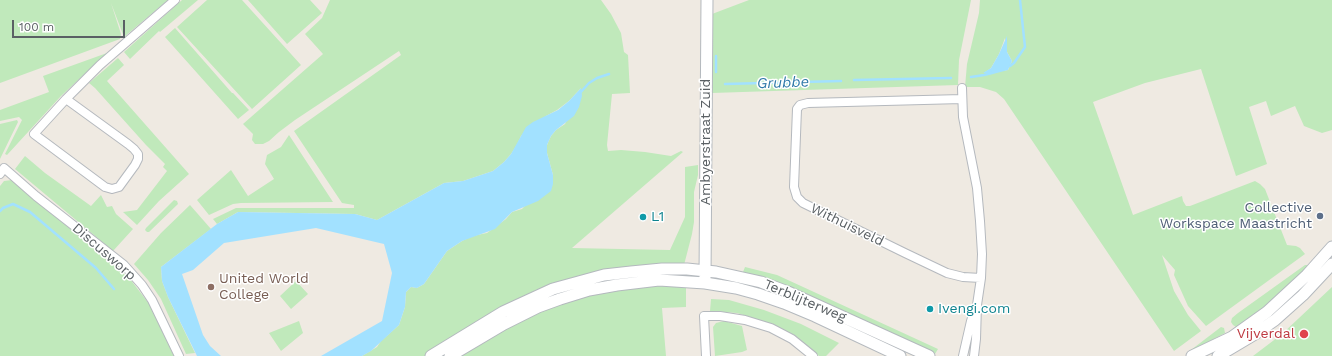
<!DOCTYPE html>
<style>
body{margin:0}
#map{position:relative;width:1332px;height:356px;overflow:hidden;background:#efeae2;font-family:"Work Sans",sans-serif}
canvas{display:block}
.scale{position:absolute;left:12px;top:20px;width:113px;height:18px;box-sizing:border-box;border:2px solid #5a6064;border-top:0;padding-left:5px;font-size:12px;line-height:14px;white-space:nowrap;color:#5a6064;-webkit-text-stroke:3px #fff;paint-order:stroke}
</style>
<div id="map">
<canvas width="1332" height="356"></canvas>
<div class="scale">100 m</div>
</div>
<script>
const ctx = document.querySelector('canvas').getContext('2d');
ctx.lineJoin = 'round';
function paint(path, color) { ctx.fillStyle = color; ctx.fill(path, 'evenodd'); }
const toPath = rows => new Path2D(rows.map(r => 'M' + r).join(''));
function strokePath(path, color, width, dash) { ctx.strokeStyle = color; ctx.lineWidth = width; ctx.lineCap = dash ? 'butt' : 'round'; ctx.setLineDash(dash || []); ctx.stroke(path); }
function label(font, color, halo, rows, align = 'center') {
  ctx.font = font + ' "Work Sans",sans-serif'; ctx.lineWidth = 3; ctx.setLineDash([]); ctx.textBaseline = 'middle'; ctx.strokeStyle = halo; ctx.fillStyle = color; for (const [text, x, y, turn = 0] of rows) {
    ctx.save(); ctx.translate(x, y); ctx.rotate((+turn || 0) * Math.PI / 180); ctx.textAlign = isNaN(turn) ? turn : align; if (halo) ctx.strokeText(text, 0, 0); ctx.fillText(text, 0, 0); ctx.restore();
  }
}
paint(toPath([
 [0,0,168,0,124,37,111,3,121,34,120,39,0,83],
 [182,0,198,0,160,32,159,31,130,59,124,52],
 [207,0,242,0,301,65,252,109,177,27],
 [248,0,310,0,322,13,287,44],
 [330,0,601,0,611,14,621,33,624,52,628,55,630,93,612,94,607,145,608,151,621,150,645,152,671,156,681,151,683,152,572,248,670,250,685,217,685,167,698,165,698,175,694,192,694,222,692,234,684,265,566,283,426,356,362,356,377,347,381,341,399,325,405,307,406,292,411,287,417,288,424,284,447,251,462,241,472,236,487,233,506,219,512,212,522,209,553,175,547,153,547,145,551,136,556,130,565,124,581,88,569,101,557,110,546,116,521,136,517,145,511,154,504,162,493,171,463,181,444,183,377,220,355,214,238,212,217,224,213,219,236,208,354,208,354,205,342,203,294,131,401,55,399,51,295,120,279,132,269,141,263,144,255,144,252,140,253,134,243,124,323,54,305,34,322,18],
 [749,0,971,0,959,60,958,85,712,93,712,14],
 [980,0,1332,0,1332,130,1322,133,1304,126,1295,106,1271,116,1266,101,1249,107,1267,164,1236,176,1201,69,1145,83,1093,102,1133,215,1182,196,1183,201,1186,206,1190,206,1255,181,1260,184,1265,189,1287,245,1296,246,1300,248,1305,254,1206,326,1188,306,1174,275,1175,270,1162,255,1174,291,1188,315,1201,331,1174,351,1004,99,996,92,980,87,965,87,967,64,979,13],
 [1005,38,1007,52,1012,61,1008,70,984,73,991,68,999,54],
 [175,28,232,93,233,93,249,110,238,119,165,37],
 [107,53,61,96,7,155,5,154,22,120,19,117,0,121,0,110,49,92,43,76],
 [118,58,124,65,107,81,189,174,159,201,137,225,123,212,137,210,167,171,163,167,165,164,146,145,95,88,89,83],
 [17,120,18,122,0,159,0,124],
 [289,135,333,202,241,203,233,204,209,215,197,200,231,170,248,196,274,179,265,164,267,155,281,147],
 [25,156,45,173,91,206,101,195,107,207,112,206,116,214,133,229,113,251,15,169],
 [12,180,130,279,150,305,174,356,0,356,0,186,4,181],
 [174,200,177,201,178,204,149,232,147,232,145,230,146,228],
 [190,205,211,229,161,267,162,281,168,297,195,353,186,354,161,299,148,280,134,264,161,233],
 [1305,265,1307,265,1307,267,1278,297,1242,324,1236,327,1233,325,1231,322,1232,318,1238,313],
 [745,267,777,275,938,349,935,354,775,281,743,272],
 [296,281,308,294,291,309,280,296],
 [686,284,686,307,662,308,666,356,456,356,535,312,615,288],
 [1332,287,1332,356,1253,356,1282,334],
 [711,299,729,300,764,310,801,324,839,343,826,356,819,356,796,336,772,324,737,313,710,311],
 [299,321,303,333,281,351,269,333],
 [724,321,742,326,747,350,742,352,715,356,713,327,716,323],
 [1221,327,1224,328,1225,333,1187,353]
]), '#c0e9bb');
paint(toPath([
 [1007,36,1007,52,1012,61,1008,70,993,74,983,73,991,68,999,54],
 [581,88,582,96,579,107,574,116,556,130,551,136,547,145,547,153,553,175,553,184,551,191,538,201,512,212,495,229,462,241,447,251,424,284,417,288,411,287,406,292,405,307,399,325,371,351,362,356,321,356,382,321,392,273,384,244,316,228,224,243,193,270,182,274,203,335,210,346,221,356,197,356,168,297,162,281,161,267,217,224,238,212,355,214,377,220,444,183,463,181,493,171,504,162,511,154,526,127,533,122,558,110,569,101]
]), '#a2e1ff');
strokePath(toPath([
 [1010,66,1014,63,1025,47,1020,0],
 [716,72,716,56],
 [971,77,984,75,992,73],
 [854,80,951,78],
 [725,84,841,81],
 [580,93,589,83,597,78,609,74],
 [0,211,3,208,13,204,30,212,96,268,114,289]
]), '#a2e1ff', 2.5);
const street = toPath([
 [962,88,963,117,977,188,980,221,982,254,981,278,977,305,976,339,974,356],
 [66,99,128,144,134,149,138,154,138,159,135,165,119,187,112,189,105,187,34,134,66,99,100,65,175,0],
 [962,99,808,103,800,105,797,109,794,187,797,197,803,203,905,253,947,273,963,277,981,278],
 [0,174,4,168,36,196,124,265,142,285,152,300,179,356],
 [706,356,704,316,720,316,745,320,771,328,792,339,813,356],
 [963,356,971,321,974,312]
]);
const secondary = toPath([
 [705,278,707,0],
 [431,356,503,312,553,289,604,275,631,272,662,269,687,269,716,272,761,282,788,292,929,356],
 [450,356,504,324,538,307,560,299,589,290,617,285,659,280,705,283,736,288,758,294,784,303,815,316,900,356],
 [1192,356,1232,337,1267,312,1307,275,1332,247],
 [1218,356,1255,334,1275,320,1303,295,1332,264]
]);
strokePath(street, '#b5b9be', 10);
strokePath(secondary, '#b4b9be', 13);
strokePath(street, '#fff', 8);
strokePath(secondary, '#fff', 11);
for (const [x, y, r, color] of [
 [1320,216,4,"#5c6f8a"],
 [643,217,4,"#0f9aa8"],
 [211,287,4,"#8d6e63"],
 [930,309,4,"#0f9aa8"],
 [1304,334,5,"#e0444e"]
]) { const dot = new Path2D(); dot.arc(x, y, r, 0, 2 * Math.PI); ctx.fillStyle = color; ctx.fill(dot); strokePath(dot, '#fff', 1.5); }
label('14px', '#5a6064', '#fff', [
 ["Ambyerstraat Zuid",706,142,-90],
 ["Withuisveld",847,225,26],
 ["Discusworp",104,252,41],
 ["Terblijterweg",805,301,23]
]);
label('14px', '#4e5e75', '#fff', [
 ["Collective",1312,208],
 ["Workspace Maastricht",1312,224]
], 'right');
label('14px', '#0d838f', '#fff', [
 ["L1",651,217],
 ["Ivengi.com",938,309]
], 'left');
label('14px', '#785e54', '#fff', [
 ["United World",219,279],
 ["College",219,295]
], 'left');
label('14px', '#be3a42', '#fff', [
 ["Vijverdal",1295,334]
], 'right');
label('italic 15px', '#2f79a9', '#fff', [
 ["Grubbe",783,83,-2]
]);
</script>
